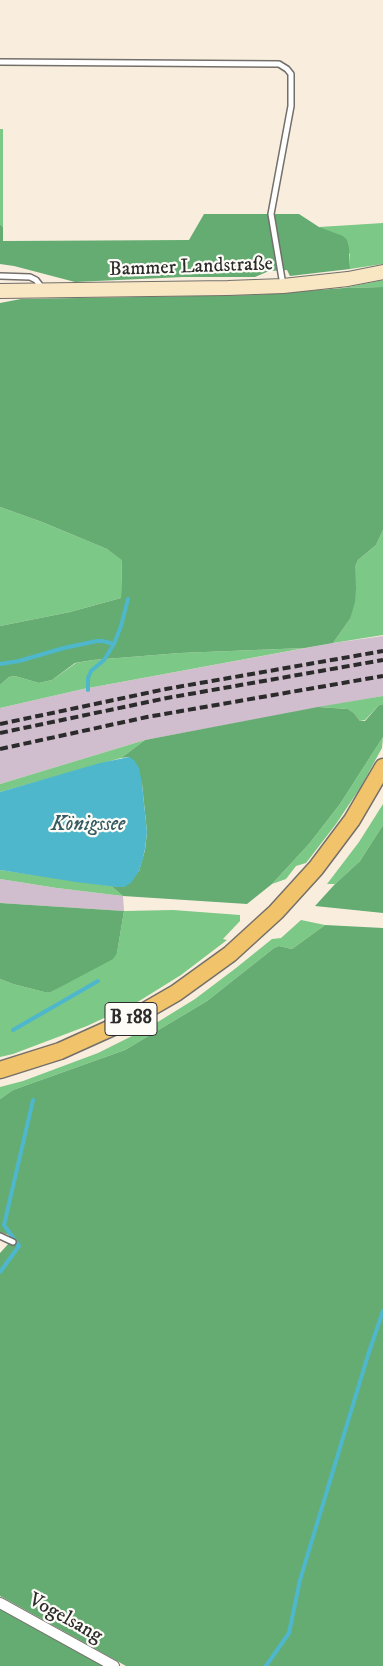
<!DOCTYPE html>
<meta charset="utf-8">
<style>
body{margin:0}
canvas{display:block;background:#f9eede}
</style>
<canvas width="383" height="1666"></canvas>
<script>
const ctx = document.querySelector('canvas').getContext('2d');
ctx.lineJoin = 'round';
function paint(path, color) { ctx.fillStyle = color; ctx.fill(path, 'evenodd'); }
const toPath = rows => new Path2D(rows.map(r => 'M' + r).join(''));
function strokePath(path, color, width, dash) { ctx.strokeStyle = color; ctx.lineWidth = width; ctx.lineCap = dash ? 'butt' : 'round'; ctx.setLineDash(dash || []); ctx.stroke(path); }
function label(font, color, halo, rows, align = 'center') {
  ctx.font = font + ' "IM FELL DW Pica",serif'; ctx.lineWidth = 4.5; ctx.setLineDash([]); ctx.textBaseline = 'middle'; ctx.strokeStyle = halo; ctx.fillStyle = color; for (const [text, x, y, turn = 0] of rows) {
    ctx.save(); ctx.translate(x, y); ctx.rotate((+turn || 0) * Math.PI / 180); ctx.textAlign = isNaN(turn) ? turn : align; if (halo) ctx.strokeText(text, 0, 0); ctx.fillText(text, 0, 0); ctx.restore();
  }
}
paint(toPath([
 [383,636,383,696,145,740,0,784,0,708,83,689,333,643],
 [0,879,57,888,123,896,124,911,0,903]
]), '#d0bdcd');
paint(toPath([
 [0,129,3,129,3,227,0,224],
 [383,223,383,264,350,269,350,254,319,227],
 [383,280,383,287,344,288],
 [0,507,42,522,107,549,122,559,121,598,70,612,0,626],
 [383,530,383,635,333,643,350,619,355,567,358,560,376,545],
 [305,648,83,689,0,708,0,685,9,677,15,676,39,683,52,680,76,663,93,660,180,653],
 [383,696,383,704,379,705,365,720,360,721,354,713,348,709,318,707],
 [383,737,382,748,360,788,336,824,306,863,296,866,286,879,272,884,309,844,340,804],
 [145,740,121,758,0,792,0,784],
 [383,804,383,825,360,861,335,884,327,884,359,842],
 [0,870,111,886,123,896,57,888,0,879],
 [173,910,240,915,240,921,223,939,227,940,181,975,136,1003,87,1026,13,1054,0,1057,0,979,13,984,44,992,51,992,117,953,124,911],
 [301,920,325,925,292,949,279,946,274,948,207,1001,125,1050,13,1090,0,1099,0,1087,23,1081,98,1053,148,1028,195,999,236,968,272,939,281,938]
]), '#7cc886');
paint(toPath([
 [204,214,299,214,319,227,343,236,347,240,349,248,350,269,290,276,287,270,269,271,255,277,183,277,75,282,14,266,0,264,0,224,3,227,3,241,189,240],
 [383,287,383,530,376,545,358,560,355,567,356,588,355,602,350,619,333,643,305,648,180,653,93,660,75,663,52,680,39,683,15,676,9,677,0,685,0,626,70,612,121,598,122,560,107,549,42,522,0,507,0,303,21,299,254,295,344,288],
 [383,704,383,737,340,804,309,844,272,884,247,904,123,896,111,886,124,887,139,871,145,850,147,832,142,784,129,757,121,758,145,740,318,707,348,709,354,713,360,721,365,721,379,705],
 [383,825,383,913,315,906,335,884,360,861],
 [0,903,124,911,117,953,113,959,51,992,44,992,13,984,0,979],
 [325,925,383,928,383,1666,126,1666,0,1596,0,1253,10,1242,12,1236,0,1232,0,1099,13,1090,125,1050,207,1001,274,948,279,946,292,949],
 [0,1609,103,1666,0,1666]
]), '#65ac73');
paint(toPath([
 [129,757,134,760,139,768,142,784,147,832,145,849,142,862,139,871,131,883,124,887,117,887,76,882,0,870,0,792,100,763]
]), '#4eb7cc');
strokePath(toPath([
 [0,664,19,661,64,648,97,641,102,641,114,644],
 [88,690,88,678,91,671,104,660,114,644,121,626,128,599],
 [13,1030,98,981],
 [0,1272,19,1246,4,1225,33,1100],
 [266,1666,289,1633,300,1580,368,1355,383,1311]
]), '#4eb7cc', 4);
const service = toPath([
 [0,62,279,64,287,69,291,74,291,106,271,214,283,285],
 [0,276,30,277,36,280,43,289],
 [0,1236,13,1242]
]);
const minor = toPath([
 [0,1603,114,1666]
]);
const secondary = toPath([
 [0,291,228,288,283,286,348,279,383,272]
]);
const primary = toPath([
 [0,1070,60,1051,131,1019,176,993,230,954,276,912,316,868,352,820,383,767]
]);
strokePath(service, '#736f6a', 8);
strokePath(minor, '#736f6a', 12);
strokePath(secondary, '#736f6a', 16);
strokePath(primary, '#736f6a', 19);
strokePath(service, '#fff', 5);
strokePath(minor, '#fff', 10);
strokePath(secondary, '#f9e7c3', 14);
strokePath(primary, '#f1c36a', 16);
strokePath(toPath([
 [0,724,166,689,383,651],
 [0,733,167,698,383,660],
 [0,749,147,717,383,676]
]), '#2b2b2b', 4, [8, 4]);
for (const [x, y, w] of [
 [131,1019,52]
]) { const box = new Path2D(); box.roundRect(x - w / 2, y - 16.5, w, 33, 4); ctx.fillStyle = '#fdfcf7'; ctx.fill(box); strokePath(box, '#2b2b2b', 1); }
label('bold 19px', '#2b2b2b', null, [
 ["B 188",131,1019]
]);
label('20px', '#2b2b2b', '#fdfcf7', [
 ["Bammer Landstraße",191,268,-2],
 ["Vogelsang",65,1619,29]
]);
label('italic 21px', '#375c63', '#fdfcf7', [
 ["Königssee",88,826]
]);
</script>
